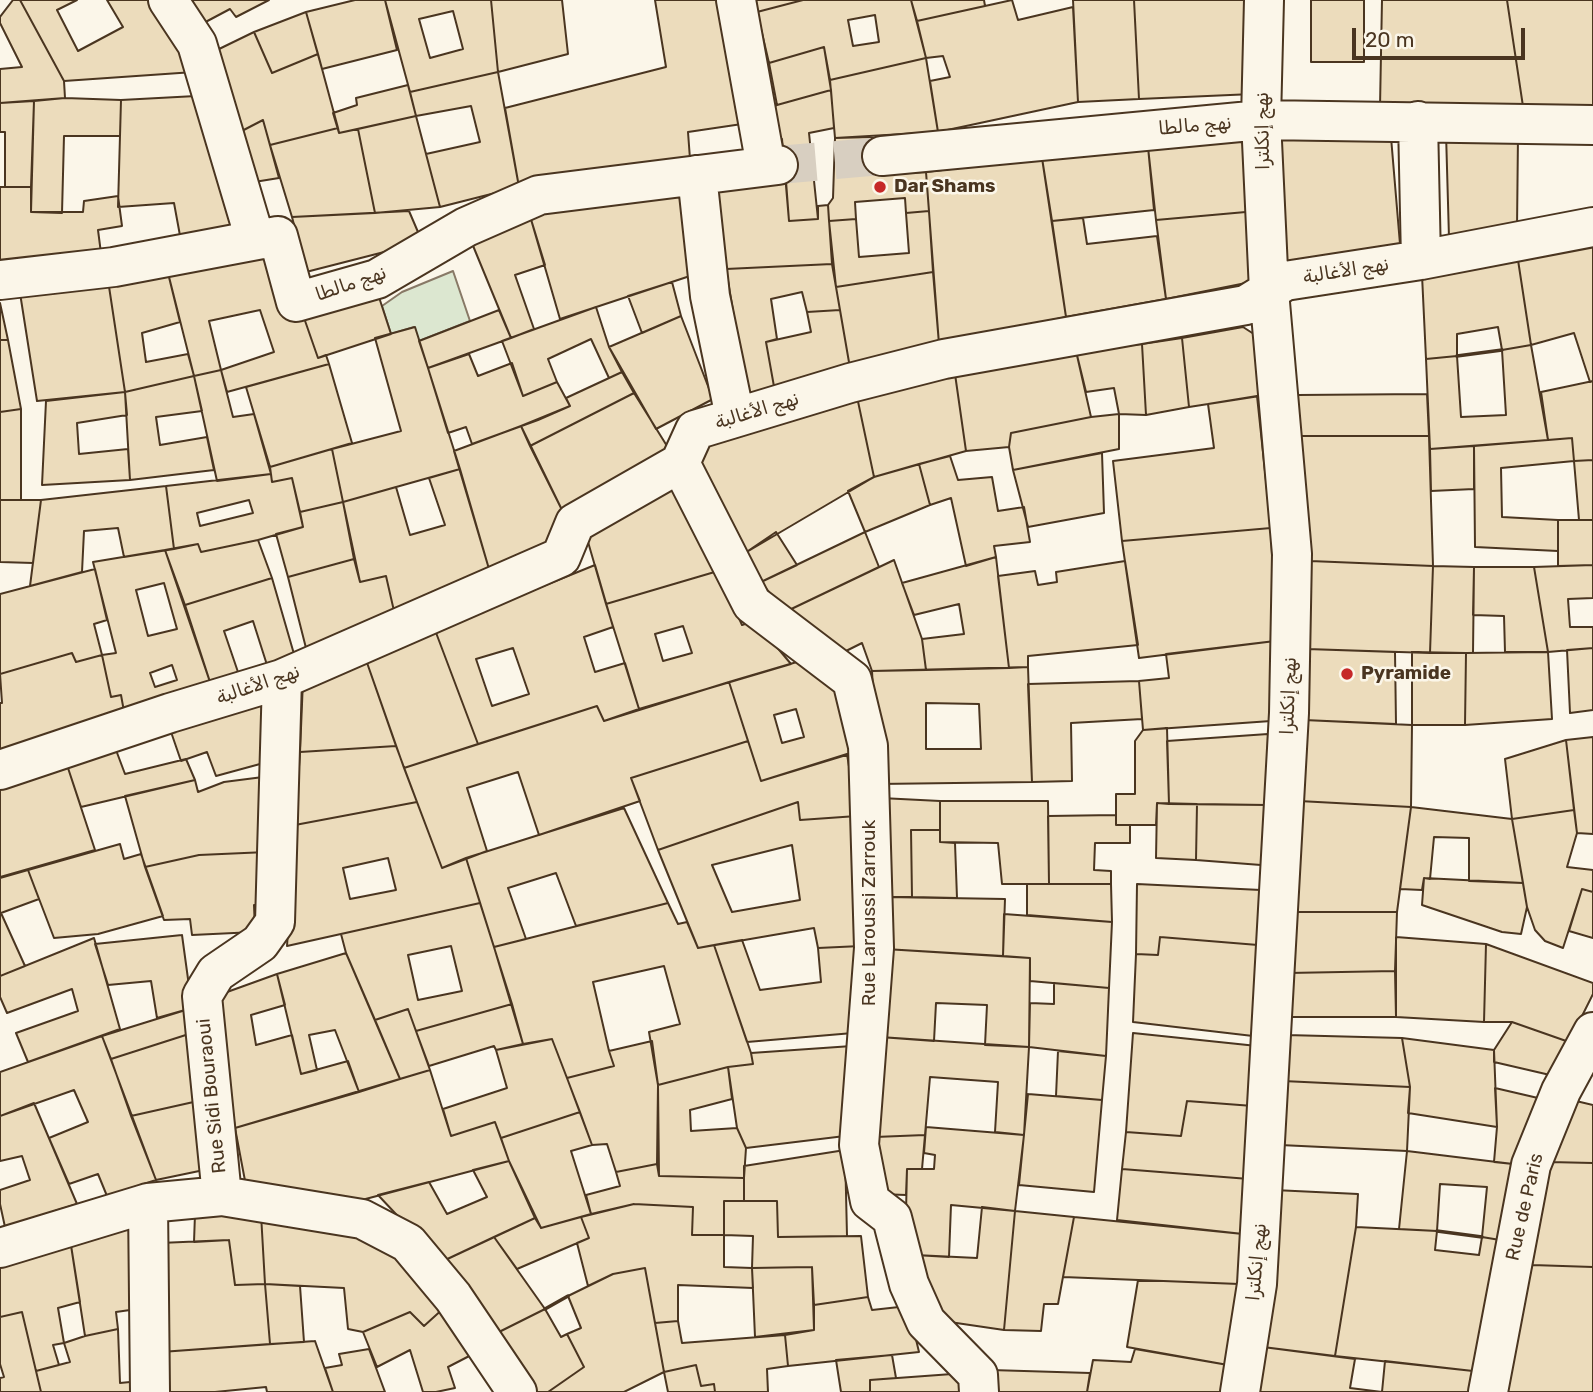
<!DOCTYPE html>
<meta charset="utf-8">
<style>
body{margin:0}
#map{position:relative;width:1593px;height:1392px;overflow:hidden;background:#fbf6e9;font-family:Rubik,sans-serif}
canvas{display:block}
.scale{position:absolute;left:1352px;top:28px;width:173px;height:32px;box-sizing:border-box;border:4px solid #4a3520;border-top:0;padding-left:9px;font-size:21px;line-height:24px;white-space:nowrap;color:#4a3520;-webkit-text-stroke:5px #fbf6e9;paint-order:stroke}
</style>
<div id="map">
<canvas width="1593" height="1392"></canvas>
<div class="scale">20 m</div>
</div>
<script>
const ctx = document.querySelector('canvas').getContext('2d');
ctx.lineJoin = 'round';
function paint(path, color) { ctx.fillStyle = color; ctx.fill(path, 'evenodd'); }
const toPath = rows => new Path2D(rows.map(r => 'M' + r).join(''));
function strokePath(path, color, width, dash) { ctx.strokeStyle = color; ctx.lineWidth = width; ctx.lineCap = dash ? 'butt' : 'round'; ctx.setLineDash(dash || []); ctx.stroke(path); }
function label(font, color, halo, rows, align = 'center') {
  ctx.font = font + ' Rubik,Cairo,sans-serif'; ctx.lineWidth = 5; ctx.setLineDash([]); ctx.textBaseline = 'middle'; ctx.strokeStyle = halo; ctx.fillStyle = color; for (const [text, x, y, turn = 0] of rows) {
    ctx.save(); ctx.translate(x, y); ctx.rotate((+turn || 0) * Math.PI / 180); ctx.textAlign = isNaN(turn) ? turn : align; if (halo) ctx.strokeText(text, 0, 0); ctx.fillText(text, 0, 0); ctx.restore();
  }
}
const green = toPath([
 [453,271,470,321,419,341,414,327,391,334,382,306,402,292,453,271]
]);
paint(green, '#dce7d0');
strokePath(green, '#887966', 2);
const building = toPath([
 [13,0,20,0,64,81,65,98,0,103,0,69,22,67,0,23,0,17,13,0],
 [20,0,77,0,57,10,78,51,123,27,107,0,156,0,194,72,64,81,20,0],
 [181,0,269,0,236,17,230,9,198,26,181,0],
 [355,0,385,0,397,50,322,69,306,12,355,0],
 [385,0,491,0,498,72,410,92,385,0],
 [453,11,463,49,430,58,419,19,453,11],
 [491,0,562,0,568,54,498,72,491,0],
 [655,0,717,0,724,29,742,124,688,132,690,159,519,187,505,108,666,67,655,0],
 [756,0,803,0,757,12,756,0],
 [803,0,911,0,926,58,830,80,824,47,769,63,757,12,803,0],
 [875,15,879,42,853,46,848,20,875,15],
 [911,0,984,0,985,6,917,21,911,0],
 [1012,0,1018,20,1073,7,1078,102,938,132,930,81,950,77,943,56,926,58,917,21,1012,0],
 [1073,0,1134,0,1139,99,1078,102,1073,0],
 [1134,0,1249,0,1253,94,1139,99,1134,0],
 [1311,0,1364,0,1364,62,1311,62,1311,0],
 [1382,0,1507,0,1524,113,1380,107,1382,0],
 [1507,0,1593,0,1593,106,1524,113,1507,0],
 [306,12,318,54,272,73,254,32,306,12],
 [254,32,272,73,318,54,338,128,270,145,263,120,236,134,217,50,254,32],
 [824,47,831,90,777,105,769,63,824,47],
 [926,58,938,132,835,138,830,80,926,58],
 [498,72,519,187,440,207,426,154,480,142,471,106,416,116,410,92,498,72],
 [408,85,416,116,339,133,333,113,357,105,356,98,408,85],
 [831,90,834,128,809,133,818,219,789,221,782,139,775,138,771,109,777,105,831,90],
 [196,96,235,230,181,241,174,203,118,207,121,100,196,96],
 [65,98,121,100,120,136,64,136,62,213,31,212,34,101,65,98],
 [34,101,31,187,5,187,5,132,0,132,0,103,34,101],
 [416,116,440,207,375,213,358,129,416,116],
 [263,120,279,178,248,183,236,134,263,120],
 [338,128,339,133,358,129,375,213,292,217,270,145,338,128],
 [1446,133,1518,135,1517,228,1449,238,1446,133],
 [872,137,876,175,926,172,929,211,906,213,905,198,855,202,856,219,829,221,828,205,833,198,835,138,872,137],
 [1271,137,1391,137,1401,256,1279,268,1271,137],
 [1250,138,1257,211,1156,220,1148,147,1250,138],
 [1148,147,1154,210,1052,221,1042,158,1148,147],
 [1042,158,1066,317,939,344,926,172,1042,158],
 [786,181,789,221,818,219,818,206,828,205,832,264,726,269,717,187,786,181],
 [0,187,31,187,31,212,83,212,84,201,118,196,122,226,98,230,102,261,0,267,0,187],
 [681,187,699,273,560,319,530,216,681,187],
 [409,211,421,239,392,250,306,272,292,217,409,211],
 [929,211,933,272,836,287,829,221,856,219,859,257,909,253,906,213,929,211],
 [1257,211,1261,280,1166,299,1156,220,1257,211],
 [530,216,545,265,515,275,534,329,511,338,469,236,530,216],
 [1083,218,1087,244,1157,236,1166,299,1066,317,1052,221,1083,218],
 [274,245,303,315,318,358,326,355,329,364,227,392,221,370,194,376,166,265,274,245],
 [260,310,274,352,221,370,209,321,260,310],
 [1593,246,1593,381,1590,382,1574,333,1531,345,1518,260,1593,246],
 [1518,260,1531,345,1502,350,1498,327,1457,334,1457,356,1426,359,1422,275,1518,260],
 [832,264,840,310,807,312,802,292,771,299,777,339,766,342,775,392,748,401,726,269,832,264],
 [166,265,180,322,142,333,146,362,188,354,194,376,125,392,108,280,166,265],
 [933,272,939,344,850,368,836,287,933,272],
 [108,280,125,392,37,401,20,293,108,280],
 [672,282,681,316,642,333,628,296,672,282],
 [377,291,391,334,318,358,303,315,377,291],
 [0,303,8,340,0,340,0,303],
 [596,307,609,347,622,372,609,378,591,339,548,359,557,382,523,396,502,341,596,307],
 [499,310,511,338,428,368,419,341,499,310],
 [840,310,850,368,775,392,766,342,811,332,807,312,840,310],
 [681,316,713,399,656,429,609,347,681,316],
 [415,327,460,469,343,502,332,449,401,431,375,338,415,327],
 [1243,327,1260,338,1266,395,1189,407,1182,338,1243,327],
 [1182,338,1189,407,1146,415,1142,344,1182,338],
 [0,340,8,340,21,409,0,412,0,340],
 [1142,344,1146,415,1119,414,1114,388,1086,392,1076,351,1142,344],
 [1531,345,1548,440,1430,449,1426,359,1457,356,1461,417,1506,415,1502,350,1531,345],
 [1076,351,1091,417,1011,433,1009,447,966,451,955,374,1076,351],
 [469,354,478,376,512,363,523,396,557,382,570,406,538,420,472,444,466,427,448,433,428,368,469,354],
 [329,364,352,443,270,467,246,387,329,364],
 [221,370,233,417,254,414,271,474,217,481,194,376,221,370],
 [622,372,634,393,530,446,521,426,570,406,566,398,622,372],
 [955,374,966,451,874,477,856,392,955,374],
 [194,376,202,411,156,417,160,445,207,437,214,470,130,480,125,392,194,376],
 [1593,381,1593,460,1574,461,1572,438,1548,440,1541,392,1593,381],
 [125,392,127,415,77,423,79,454,128,449,130,480,42,485,46,401,125,392],
 [856,392,874,477,745,553,701,465,705,444,856,392],
 [634,393,667,446,662,458,563,512,530,446,634,393],
 [1427,394,1429,436,1298,436,1297,395,1427,394],
 [1257,396,1271,528,1122,541,1113,461,1214,448,1208,404,1257,396],
 [21,409,21,500,0,500,0,412,21,409],
 [1119,414,1119,449,1013,470,1009,447,1011,433,1091,417,1119,414],
 [521,426,563,512,548,546,489,569,454,451,521,426],
 [1298,436,1429,436,1433,566,1310,561,1298,436],
 [1572,438,1574,461,1501,468,1502,517,1558,520,1558,551,1475,547,1474,446,1572,438],
 [1474,446,1474,489,1431,491,1430,449,1474,446],
 [332,449,343,502,300,512,292,478,272,482,270,467,332,449],
 [1102,453,1104,513,1028,527,1013,470,1102,453],
 [950,456,958,480,992,477,998,511,1024,507,1030,542,994,546,996,557,966,566,951,498,930,505,919,464,950,456],
 [1593,460,1593,520,1579,520,1574,461,1593,460],
 [919,464,930,505,865,532,848,491,874,477,919,464],
 [460,469,489,569,394,611,386,576,360,582,343,502,396,487,410,535,445,525,429,478,460,469],
 [271,474,272,482,292,478,303,527,258,540,201,552,198,544,174,549,166,486,271,474],
 [249,500,253,513,200,526,197,513,249,500],
 [676,483,718,571,606,604,586,535,676,483],
 [166,486,174,549,124,557,118,528,84,531,82,572,30,586,41,500,166,486],
 [0,500,41,500,33,563,0,562,0,500],
 [343,502,354,559,288,577,276,534,303,527,300,512,343,502],
 [1558,520,1593,520,1593,565,1558,566,1558,520],
 [1271,528,1275,641,1139,658,1122,541,1271,528],
 [776,532,797,565,761,582,745,553,776,532],
 [865,532,879,567,785,612,761,582,865,532],
 [258,540,272,578,185,605,165,550,198,544,201,552,258,540],
 [165,550,211,685,125,717,121,695,111,697,102,655,116,653,93,562,165,550],
 [164,583,177,629,148,636,136,590,164,583],
 [172,665,177,680,155,687,150,673,172,665],
 [996,557,1009,668,926,670,922,639,964,634,959,604,914,615,902,583,996,557],
 [354,559,360,582,386,576,394,611,307,652,288,577,354,559],
 [894,560,922,639,926,670,872,671,862,643,840,654,785,612,894,560],
 [1125,561,1138,645,1028,656,1028,667,1009,668,998,576,1035,571,1038,585,1057,582,1056,572,1125,561],
 [1310,561,1433,566,1430,653,1307,649,1310,561],
 [595,565,613,627,584,637,595,672,625,663,639,709,604,721,597,706,478,744,435,630,595,565],
 [513,648,529,694,492,706,476,659,513,648],
 [1593,565,1593,598,1568,599,1570,627,1593,627,1593,648,1548,652,1534,567,1593,565],
 [1433,566,1474,567,1473,653,1430,653,1433,566],
 [1474,567,1534,567,1548,652,1505,652,1504,616,1473,615,1474,567],
 [95,569,107,620,94,624,102,655,76,662,72,653,0,674,0,594,95,569],
 [718,571,742,625,755,621,791,664,639,709,606,604,718,571],
 [683,626,692,653,663,661,655,634,683,626],
 [272,578,294,654,267,665,253,621,224,631,239,675,211,685,185,605,272,578],
 [435,630,478,744,404,768,365,657,435,630],
 [1275,641,1271,721,1143,730,1139,681,1169,678,1166,654,1275,641],
 [1593,648,1593,710,1570,713,1567,650,1593,648],
 [1307,649,1395,652,1396,724,1304,720,1307,649],
 [1412,652,1466,653,1465,725,1412,725,1412,652],
 [1548,652,1552,719,1465,725,1466,653,1548,652],
 [72,653,76,662,102,655,111,697,121,695,125,717,0,752,0,703,2,703,0,674,72,653],
 [365,657,396,746,300,752,303,680,365,657],
 [807,659,839,688,856,752,761,781,729,682,807,659],
 [796,709,804,737,782,743,774,715,796,709],
 [1028,667,1032,782,878,784,872,671,1028,667],
 [926,703,979,704,981,749,926,749,926,703],
 [1139,681,1142,719,1071,723,1072,781,1032,782,1028,684,1139,681],
 [729,682,748,741,631,778,640,801,539,835,518,772,467,788,487,851,442,868,404,768,597,706,604,721,729,682],
 [266,697,271,761,216,776,207,752,181,761,170,729,266,697],
 [1304,720,1412,725,1411,807,1299,801,1304,720],
 [1167,728,1169,804,1157,803,1156,825,1116,825,1116,794,1135,794,1135,741,1143,730,1167,728],
 [1268,734,1267,805,1169,804,1167,741,1268,734],
 [1593,737,1593,834,1577,833,1566,740,1593,737],
 [1566,740,1574,810,1512,819,1505,759,1566,740],
 [748,741,761,781,847,754,857,816,800,820,798,802,658,850,631,778,748,741],
 [396,746,417,802,295,825,300,752,396,746],
 [116,750,125,774,186,759,195,780,81,807,67,765,116,750],
 [67,765,95,850,0,877,0,788,67,765],
 [263,777,267,852,199,855,145,867,125,796,195,780,198,792,224,782,263,777],
 [881,798,940,801,940,830,911,830,912,897,886,897,881,798],
 [940,801,1048,801,1049,884,1002,884,998,843,940,842,940,801],
 [1299,801,1411,807,1397,912,1292,912,1299,801],
 [417,802,442,868,466,858,480,903,287,946,295,825,417,802],
 [388,858,396,890,350,899,343,868,388,858],
 [798,802,800,820,857,816,861,946,818,948,814,928,698,948,658,850,798,802],
 [792,845,800,900,732,912,712,865,792,845],
 [1157,803,1197,804,1196,860,1156,858,1157,803],
 [1197,804,1267,805,1261,865,1196,860,1197,804],
 [1411,807,1512,819,1523,883,1469,881,1469,838,1434,837,1430,879,1424,878,1422,890,1400,889,1411,807],
 [624,808,668,903,576,926,556,873,508,888,526,939,494,947,466,858,624,808],
 [1574,810,1577,833,1567,867,1593,870,1593,892,1582,889,1563,948,1545,941,1535,930,1527,907,1512,819,1574,810],
 [1116,815,1116,825,1130,825,1130,843,1095,843,1094,870,1111,871,1111,884,1049,884,1048,816,1116,815],
 [911,830,940,830,940,842,955,843,957,898,912,897,911,830],
 [120,844,124,859,141,854,163,916,98,934,54,938,28,870,120,844],
 [267,852,268,905,254,905,255,932,192,935,190,919,164,920,145,867,199,855,267,852],
 [28,870,39,899,1,913,25,966,0,976,0,878,28,870],
 [1424,878,1523,883,1527,907,1521,934,1502,932,1422,905,1424,878],
 [1027,884,1111,884,1112,922,1027,915,1027,884],
 [1137,884,1261,890,1258,945,1160,937,1158,955,1136,954,1137,884],
 [1582,889,1593,892,1593,938,1569,931,1582,889],
 [886,897,1005,899,1003,956,885,949,886,897],
 [480,903,512,1004,416,1031,408,1009,375,1020,346,953,341,934,480,903],
 [451,946,462,991,418,1000,408,955,451,946],
 [668,903,678,924,687,922,698,948,714,945,751,1053,753,1064,728,1067,658,1085,649,1032,680,1024,664,966,593,982,609,1051,614,1066,567,1078,552,1039,523,1044,494,947,668,903],
 [1292,912,1397,912,1395,971,1288,973,1292,912],
 [1004,914,1112,922,1109,988,1030,981,1030,958,1003,956,1004,914],
 [182,935,192,1008,157,1018,151,981,108,985,95,944,182,935],
 [1160,937,1258,945,1253,1036,1133,1022,1136,954,1158,955,1160,937],
 [1396,937,1486,944,1484,1022,1396,1017,1396,937],
 [94,938,120,1029,28,1062,16,1033,78,1011,72,989,7,1013,0,997,0,976,94,938],
 [742,940,760,990,821,982,818,948,861,946,853,1033,747,1042,714,945,742,940],
 [1486,944,1593,983,1593,994,1569,1042,1512,1022,1484,1022,1486,944],
 [885,949,1030,958,1029,1047,985,1045,987,1005,936,1003,934,1041,880,1037,885,949],
 [346,953,400,1079,359,1092,335,1030,309,1035,317,1070,301,1074,277,974,346,953],
 [1395,971,1396,1017,1287,1017,1288,973,1395,971],
 [277,974,285,1005,251,1015,256,1045,292,1035,301,1074,348,1061,359,1092,235,1128,216,996,277,974],
 [1054,983,1109,988,1106,1056,1029,1047,1030,1003,1054,1004,1054,983],
 [512,1004,523,1044,496,1050,494,1046,429,1066,416,1031,512,1004],
 [192,1008,192,1033,111,1059,102,1036,192,1008],
 [408,1009,430,1070,400,1079,375,1020,408,1009],
 [1512,1022,1569,1042,1550,1075,1494,1062,1494,1050,1512,1022],
 [192,1033,198,1101,131,1116,111,1059,192,1033],
 [1133,1033,1257,1046,1253,1106,1187,1101,1181,1136,1126,1132,1133,1033],
 [1286,1035,1402,1038,1410,1087,1283,1081,1286,1035],
 [102,1036,156,1180,107,1196,98,1174,69,1184,49,1138,88,1122,74,1090,0,1116,0,1072,102,1036],
 [880,1037,1029,1047,1024,1135,995,1132,998,1082,930,1077,925,1135,875,1137,880,1037],
 [1402,1038,1494,1050,1497,1127,1408,1113,1410,1087,1402,1038],
 [552,1039,580,1112,501,1138,495,1122,451,1136,443,1109,507,1088,496,1050,552,1039],
 [652,1041,658,1085,657,1164,616,1172,607,1144,592,1145,567,1078,614,1066,609,1051,652,1041],
 [852,1046,845,1136,746,1148,737,1128,728,1067,753,1064,751,1053,852,1046],
 [1058,1051,1106,1056,1102,1100,1056,1096,1058,1051],
 [728,1067,732,1099,690,1110,691,1131,737,1128,746,1148,744,1178,659,1176,658,1085,728,1067],
 [430,1070,451,1136,495,1122,509,1161,358,1201,246,1186,235,1128,430,1070],
 [1283,1081,1410,1087,1407,1151,1280,1145,1283,1081],
 [1495,1088,1538,1098,1513,1164,1494,1162,1497,1127,1495,1088],
 [1028,1094,1102,1100,1094,1192,1019,1185,1028,1094],
 [198,1101,204,1170,156,1180,131,1116,198,1101],
 [1187,1101,1253,1106,1249,1179,1122,1169,1126,1132,1181,1136,1187,1101],
 [1576,1101,1593,1105,1593,1163,1549,1162,1576,1101],
 [34,1103,77,1204,5,1227,0,1204,0,1190,30,1180,22,1156,0,1161,0,1116,34,1103],
 [580,1112,592,1145,571,1151,591,1214,541,1228,509,1161,501,1138,580,1112],
 [926,1127,1024,1135,1015,1211,951,1205,949,1257,915,1255,906,1212,907,1169,934,1169,935,1155,924,1153,926,1127],
 [925,1135,922,1169,907,1169,906,1195,879,1194,875,1137,925,1135],
 [845,1150,847,1236,778,1237,777,1201,744,1201,744,1166,845,1150],
 [1407,1151,1513,1164,1500,1240,1482,1237,1487,1187,1440,1184,1437,1231,1399,1229,1407,1151],
 [509,1161,535,1218,441,1262,378,1195,429,1182,447,1214,487,1197,473,1170,509,1161],
 [1549,1162,1593,1163,1593,1267,1532,1265,1549,1162],
 [657,1164,659,1176,744,1178,744,1201,724,1201,724,1235,692,1235,693,1207,634,1204,591,1214,586,1195,620,1186,616,1172,657,1164],
 [1122,1169,1249,1179,1243,1234,1117,1220,1122,1169],
 [1274,1190,1358,1194,1356,1227,1335,1356,1263,1347,1274,1190],
 [724,1201,777,1201,778,1237,861,1236,868,1297,814,1305,812,1267,752,1268,753,1236,724,1235,724,1201],
 [634,1204,693,1207,692,1235,724,1235,724,1267,752,1268,753,1288,678,1285,678,1321,655,1323,645,1268,613,1274,588,1286,577,1243,589,1238,581,1217,634,1204],
 [982,1207,1015,1211,1004,1330,936,1320,915,1255,977,1258,982,1207],
 [1015,1211,1074,1217,1058,1304,1044,1304,1041,1331,1004,1330,1015,1211],
 [195,1214,261,1214,265,1284,235,1285,229,1240,194,1242,195,1214],
 [261,1214,358,1230,401,1251,445,1307,424,1326,410,1312,363,1332,348,1329,344,1288,265,1284,261,1214],
 [581,1217,589,1238,517,1269,494,1237,535,1218,541,1228,581,1217],
 [1074,1217,1243,1234,1239,1284,1063,1277,1074,1217],
 [134,1225,137,1309,116,1312,118,1329,85,1336,70,1239,134,1225],
 [1356,1227,1437,1231,1435,1250,1479,1255,1482,1237,1500,1240,1473,1371,1335,1356,1356,1227],
 [494,1237,545,1309,495,1334,441,1262,494,1237],
 [70,1239,80,1302,58,1308,64,1343,53,1345,59,1365,36,1371,22,1312,0,1317,0,1257,70,1239],
 [229,1240,235,1285,265,1284,270,1344,161,1352,160,1243,229,1240],
 [1532,1265,1593,1267,1593,1392,1504,1392,1532,1265],
 [812,1267,814,1330,755,1337,752,1268,812,1267],
 [645,1268,664,1372,624,1392,548,1392,584,1367,567,1334,581,1328,568,1296,613,1274,645,1268],
 [1138,1280,1239,1284,1228,1365,1127,1347,1138,1280],
 [265,1284,300,1286,304,1342,270,1344,265,1284],
 [868,1297,872,1310,908,1306,919,1352,788,1366,785,1335,814,1330,814,1305,868,1297],
 [445,1307,477,1352,448,1367,455,1388,436,1392,423,1392,410,1350,377,1367,363,1332,410,1312,424,1326,445,1307],
 [545,1309,561,1337,567,1334,584,1367,548,1392,536,1392,495,1334,545,1309],
 [22,1312,41,1392,0,1392,0,1378,4,1377,0,1364,0,1317,22,1312],
 [678,1321,682,1343,785,1335,788,1366,767,1369,768,1392,715,1392,714,1384,701,1386,696,1365,664,1372,655,1323,678,1321],
 [118,1329,120,1383,140,1381,140,1392,41,1392,36,1371,70,1362,64,1343,85,1336,118,1329],
 [315,1341,333,1392,267,1392,266,1387,215,1392,162,1392,161,1352,315,1341],
 [1263,1347,1355,1359,1350,1388,1382,1392,1257,1392,1263,1347],
 [369,1349,385,1392,333,1392,325,1368,342,1365,339,1354,369,1349],
 [1135,1349,1228,1365,1223,1392,1087,1392,1093,1360,1131,1362,1135,1349],
 [892,1355,896,1378,870,1380,870,1392,841,1392,836,1360,892,1355],
 [1385,1361,1473,1371,1469,1392,1382,1392,1385,1361],
 [696,1365,701,1386,714,1384,715,1392,668,1392,664,1372,696,1365],
 [991,1370,1090,1373,1087,1392,992,1392,991,1370],
 [966,1373,968,1392,870,1392,870,1380,966,1373]
]);
paint(building, '#ecdcbc');
strokePath(building, '#4a3520', 2);
strokePath(toPath([
 [778,165,882,156]
]), '#d8cfc1', 38, [38, 19]);
const minor = toPath([
 [168,0,197,44,255,239],
 [736,0,766,166],
 [1418,121,1421,260],
 [882,156,1261,120,1593,125],
 [697,175,710,296,735,417],
 [0,280,114,267,278,236,296,302,377,279,466,227,539,195,778,165],
 [680,463,752,604,852,680,868,746,874,948,859,1145,870,1201,892,1218,909,1284,926,1322,978,1375,979,1392],
 [0,770,170,713,282,679,561,557,575,523,680,463,695,430,850,383,944,359,1246,305,1285,281,1421,260,1593,227],
 [222,1196,362,1219,408,1243,453,1297,517,1392],
 [0,1248,148,1203],
 [150,1392,148,1203,222,1196,202,996,216,973,260,943,275,922,282,679],
 [1240,1392,1257,1284,1289,713,1292,554,1269,291,1261,120,1264,0],
 [1488,1392,1531,1165,1561,1091,1593,1032]
]);
strokePath(minor, '#4a3520', 42);
strokePath(minor, '#fbf6e9', 38);
strokePath(toPath([
 [1457,356,1502,350],
 [1437,1231,1482,1237],
 [545,1309,568,1296]
]), '#4a3520', 3.5);
for (const [x, y, r, color] of [
 [880,187,7,"#c62828"],
 [1347,674,7,"#c62828"]
]) { const dot = new Path2D(); dot.arc(x, y, r, 0, 2 * Math.PI); ctx.fillStyle = color; ctx.fill(dot); strokePath(dot, '#fbf6e9', 2.5); }
label('19px', '#4a3520', '#fbf6e9', [
 ["نهج مالطا",1195,126,-5],
 ["نهج إنكلترا",1263,131,-91],
 ["نهج الأغالبة",1346,271,-9],
 ["نهج مالطا",351,284,-19],
 ["نهج الأغالبة",757,411,-17],
 ["نهج الأغالبة",258,685,-19],
 ["نهج إنكلترا",1289,696,-88],
 ["Rue Laroussi Zarrouk",870,913,-90],
 ["Rue Sidi Bouraoui",212,1096,-96],
 ["Rue de Paris",1525,1207,-77],
 ["نهج إنكلترا",1257,1262,-85]
]);
label('bold 19px', '#4a3520', '#fbf6e9', [
 ["Dar Shams",894,187],
 ["Pyramide",1361,674]
], 'left');
</script>
